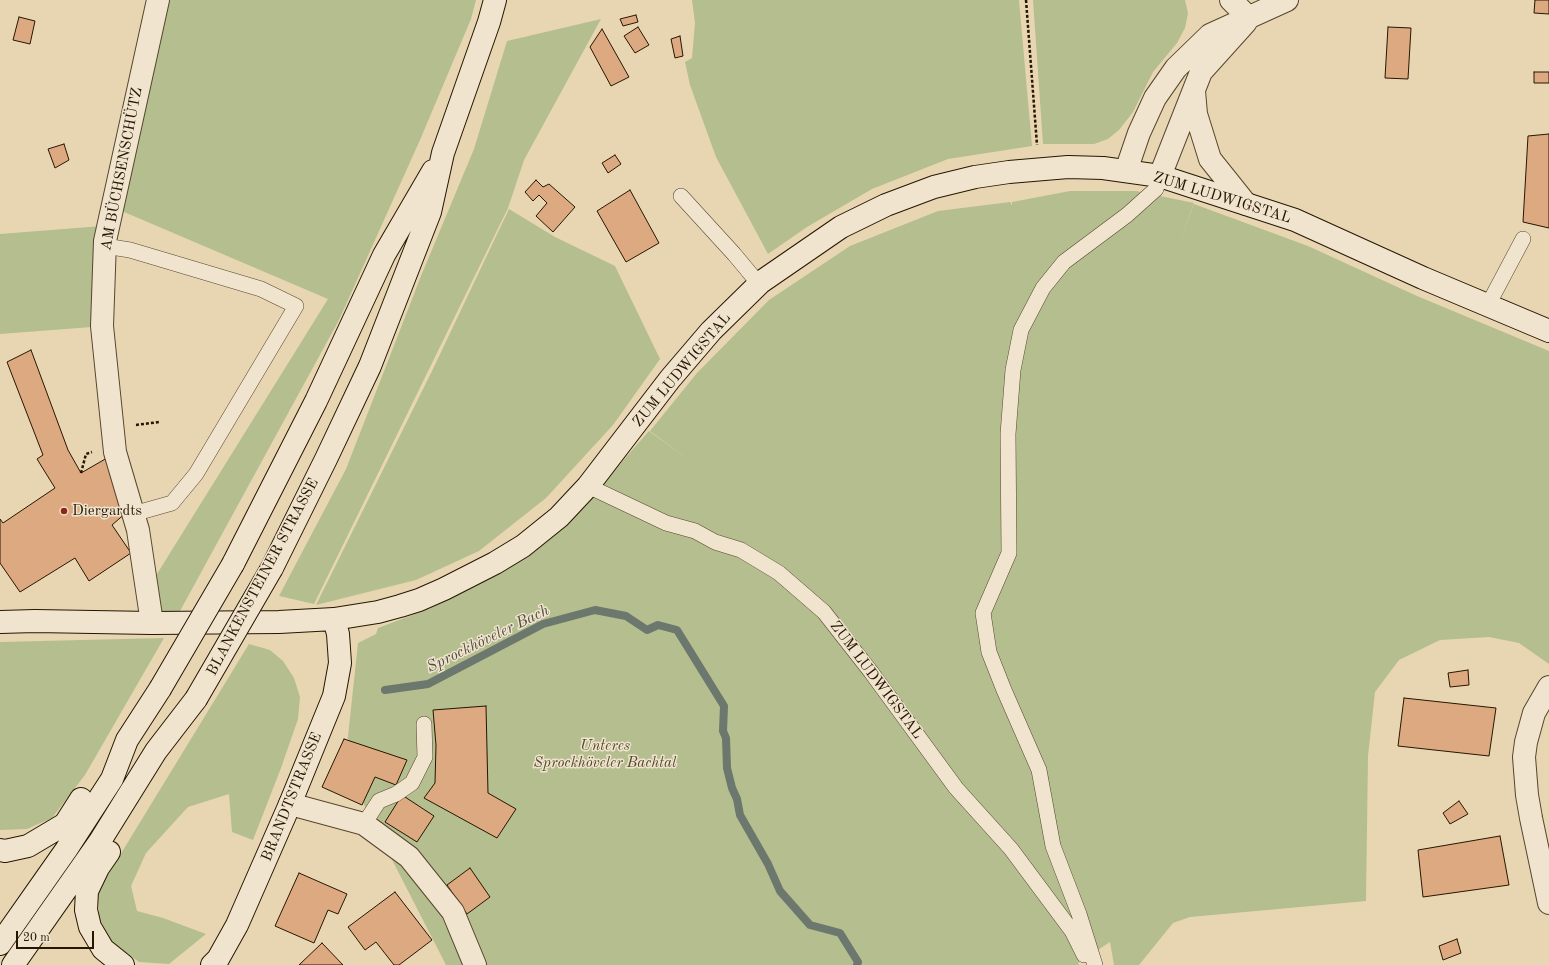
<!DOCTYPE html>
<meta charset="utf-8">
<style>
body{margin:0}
#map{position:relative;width:1549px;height:965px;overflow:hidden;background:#e8d6b3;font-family:"Old Standard TT",serif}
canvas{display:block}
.scale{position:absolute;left:16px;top:931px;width:78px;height:18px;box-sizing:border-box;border:2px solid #261601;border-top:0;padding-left:5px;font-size:12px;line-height:14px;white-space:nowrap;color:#261601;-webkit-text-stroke:3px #f0e4ce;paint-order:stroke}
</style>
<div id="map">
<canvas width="1549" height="965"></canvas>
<div class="scale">20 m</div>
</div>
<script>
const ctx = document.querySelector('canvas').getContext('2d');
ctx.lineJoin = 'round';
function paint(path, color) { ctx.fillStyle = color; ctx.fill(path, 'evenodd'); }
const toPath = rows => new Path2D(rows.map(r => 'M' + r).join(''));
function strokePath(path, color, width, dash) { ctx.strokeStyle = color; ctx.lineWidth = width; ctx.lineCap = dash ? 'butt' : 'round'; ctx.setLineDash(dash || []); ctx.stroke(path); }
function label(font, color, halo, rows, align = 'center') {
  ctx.font = font + ' "Old Standard TT",serif'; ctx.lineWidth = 3; ctx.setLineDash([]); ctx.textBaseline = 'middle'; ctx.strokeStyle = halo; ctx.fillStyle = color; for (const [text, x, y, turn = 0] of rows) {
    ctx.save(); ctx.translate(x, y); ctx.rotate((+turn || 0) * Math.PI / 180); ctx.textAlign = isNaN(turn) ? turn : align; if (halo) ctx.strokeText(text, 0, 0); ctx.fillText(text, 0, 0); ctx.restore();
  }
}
paint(toPath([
 [168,0,476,0,471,19,420,140,339,320,180,611,156,613,152,582,328,299,117,209],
 [692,0,1019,0,1032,146,948,159,872,189,807,227,768,254,716,157,690,85,685,62,692,58,695,23],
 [1033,0,1185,0,1188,13,1185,28,1177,43,1153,72,1133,112,1119,130,1108,139,1094,144,1043,144],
 [601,19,524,160,508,208,314,604,279,596,346,469,421,276,474,149,507,41],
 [1070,191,1136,191,1194,203,1178,246,1194,204,1308,246,1417,296,1549,351,1549,664,1519,643,1489,637,1440,640,1399,660,1375,692,1368,756,1366,901,1190,917,1173,923,1139,965,1114,965,1110,942,1078,963,1079,965,446,965,365,807,346,755,358,643,376,634,378,628,431,608,485,580,565,526,649,431,692,462,650,431,697,373,769,300,850,246,938,211,1010,202,1012,205,1012,202],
 [509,209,555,237,615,266,660,359,613,425,546,498,479,551,416,580,316,605,432,371],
 [102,226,92,327,0,334,0,234],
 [164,638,85,775,52,818,27,829,0,830,0,642],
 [249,644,270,650,283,661,294,678,300,697,298,719,281,768,253,840,232,832,229,794,188,807,146,853,131,886,137,911,163,918,206,934,169,964,139,962,112,942,99,918,98,891]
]), '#b4be8e');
strokePath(toPath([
 [385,690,428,684,543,624,595,610,626,616,647,630,658,625,677,630,724,706,723,731,726,738,727,768,732,788,737,799,740,815,768,864,780,891,810,925,840,933,858,962,857,965]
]), '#6c776e', 8);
const building = toPath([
 [1535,0,1549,0,1549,14,1534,13,1535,0],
 [636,15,638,22,623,26,620,19,636,15],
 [19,17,35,21,30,44,13,40,19,17],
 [638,27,649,45,635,53,624,36,638,27],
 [1388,27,1411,28,1408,79,1385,78,1388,27],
 [602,29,629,77,611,86,590,47,602,29],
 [680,36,683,56,675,58,671,39,680,36],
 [1534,72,1549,72,1549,83,1534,83,1534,72],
 [1549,134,1549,228,1523,222,1528,136,1549,134],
 [64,144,69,160,55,168,48,149,64,144],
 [615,155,621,164,608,173,602,163,615,155],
 [536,180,543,187,549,184,575,207,553,232,536,216,547,203,539,195,533,201,525,192,536,180],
 [630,190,659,243,626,262,597,211,630,190],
 [31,350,68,450,81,473,107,458,127,512,112,525,131,553,89,581,75,558,20,592,0,563,0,519,3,523,55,488,37,459,43,455,7,362,31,350],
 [1468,670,1469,685,1450,687,1448,673,1468,670],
 [1404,698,1496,708,1489,756,1398,746,1404,698],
 [486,706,488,793,516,809,497,838,424,798,435,783,436,745,433,710,486,706],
 [344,739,407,760,396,785,375,777,362,805,322,787,344,739],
 [402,795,434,816,417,842,385,822,402,795],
 [1459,801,1468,814,1450,824,1443,813,1459,801],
 [1500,836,1509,885,1423,897,1418,850,1500,836],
 [470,868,490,897,467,914,447,885,470,868],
 [299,873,347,894,338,914,328,910,314,943,275,926,299,873],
 [395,892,432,940,399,965,394,965,376,942,365,950,348,927,395,892],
 [1457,939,1461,953,1443,960,1439,946,1457,939],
 [322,943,343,965,299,965,322,943]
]);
paint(building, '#dca980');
strokePath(building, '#261601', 1);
const lane = toPath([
 [681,196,734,254,759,284],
 [105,246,130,250,261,289,296,306,196,474,172,503,133,514],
 [1488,305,1523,239],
 [588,486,666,523,695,531,715,542,741,550,779,573,824,612,871,672,956,788,1011,849,1072,931,1084,955],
 [364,824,379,801,396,794,412,783,425,757,424,724],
 [1095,965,1079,914,1053,846,1039,770,1004,690,989,652,983,613,1009,553,1008,434,1013,370,1021,330,1043,288,1064,262,1127,215,1156,189,1160,176]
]);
const street = toPath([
 [1231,0,1249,18],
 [1194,91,1196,114,1210,159,1246,204],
 [1126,171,1139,133,1155,98,1176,68,1210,35,1287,0],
 [1160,176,1201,72,1246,22],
 [152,623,138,530,115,452,102,326,105,241,158,0],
 [1549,687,1534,713,1526,742,1524,757,1527,795,1531,818,1549,903],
 [290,804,364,824,409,857,453,912,475,965]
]);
const secondary = toPath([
 [233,564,316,401,384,255,433,171],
 [272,568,326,459,370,366,430,212,443,153,489,22,495,0],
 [0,622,35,621,152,623,279,622,334,619,378,612,400,606,419,600,444,589,495,563,523,546,559,517,588,486,670,379,711,331,761,282,841,227,886,205,934,187,975,177,1009,172,1068,167,1103,168,1160,176,1295,220,1423,278,1549,331],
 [0,850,5,851,28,846,65,824,81,799],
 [109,852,98,868,87,891,86,910,90,927,103,949,123,965],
 [0,944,66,850,112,779,127,740,160,689],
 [13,965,100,841,156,751,196,699],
 [212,965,218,959,237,925,290,804,334,696,340,663,338,634,334,619]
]);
strokePath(lane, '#56462e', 16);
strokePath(street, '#56462e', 24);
strokePath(secondary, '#261601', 24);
strokePath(toPath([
 [1026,0,1037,145],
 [136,425,159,422],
 [81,473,86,454,92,452]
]), '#261601', 2.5, [3, 2]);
strokePath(lane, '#f0e4ce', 15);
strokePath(street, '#f0e4ce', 22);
strokePath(secondary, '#f0e4ce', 22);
const secondaryBridge = toPath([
 [160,689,233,564],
 [196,699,272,568]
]);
strokePath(secondaryBridge, '#261601', 24, []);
strokePath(secondaryBridge, '#f0e4ce', 22);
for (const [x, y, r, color] of [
 [64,511,4,"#8f2418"]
]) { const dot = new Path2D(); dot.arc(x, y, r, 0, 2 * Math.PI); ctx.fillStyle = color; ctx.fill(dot); strokePath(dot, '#f0e4ce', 1.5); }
label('15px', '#261601', '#f0e4ce', [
 ["AM BÜCHSENSCHÜTZ",122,169,-79],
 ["ZUM LUDWIGSTAL",1222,198,17],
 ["ZUM LUDWIGSTAL",682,370,-50],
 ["BLANKENSTEINER STRASSE",263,577,-62],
 ["ZUM LUDWIGSTAL",876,680,53],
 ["BRANDTSTRASSE",292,797,-68]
]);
label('15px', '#261601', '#f0e4ce', [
 ["Diergardts",72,511]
], 'left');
label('italic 15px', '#51482b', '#f0e4ce', [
 ["Unteres",605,746],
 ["Sprockhöveler Bachtal",605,763]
]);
label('italic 16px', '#4f4e41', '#f0e4ce', [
 ["Sprockhöveler Bach",488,639,-26]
]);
</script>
